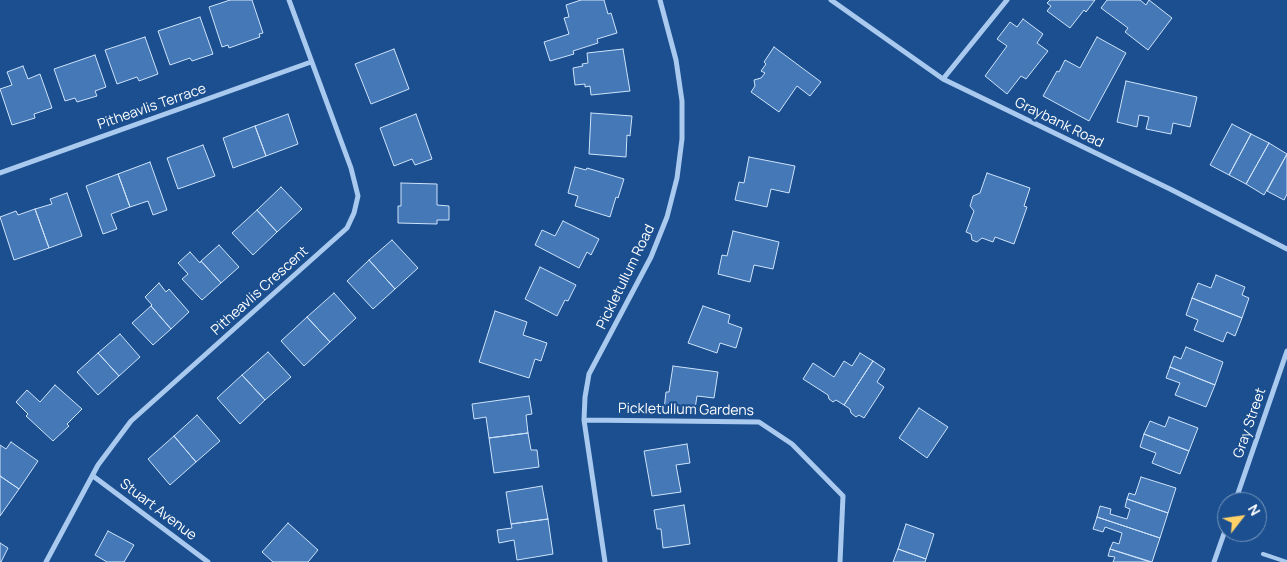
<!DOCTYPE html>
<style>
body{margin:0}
#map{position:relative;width:1287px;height:562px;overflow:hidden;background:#1b4f8f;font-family:Manrope,sans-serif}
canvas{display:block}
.north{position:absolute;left:1217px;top:492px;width:50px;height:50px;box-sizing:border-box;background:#1b4f8f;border:1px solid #7695bc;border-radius:50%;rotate:60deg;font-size:14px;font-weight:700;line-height:20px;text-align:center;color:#fff}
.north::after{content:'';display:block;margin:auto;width:18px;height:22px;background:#ffd166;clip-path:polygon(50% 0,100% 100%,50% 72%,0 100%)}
</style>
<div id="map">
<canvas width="1287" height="562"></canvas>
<div class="north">N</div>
</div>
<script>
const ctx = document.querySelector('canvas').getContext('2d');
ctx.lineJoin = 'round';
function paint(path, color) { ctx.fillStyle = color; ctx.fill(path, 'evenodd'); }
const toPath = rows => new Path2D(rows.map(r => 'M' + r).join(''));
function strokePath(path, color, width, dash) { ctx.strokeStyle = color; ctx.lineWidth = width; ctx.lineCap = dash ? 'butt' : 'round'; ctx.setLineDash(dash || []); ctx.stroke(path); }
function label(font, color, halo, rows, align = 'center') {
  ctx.font = font + ' Manrope,sans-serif'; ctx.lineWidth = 4.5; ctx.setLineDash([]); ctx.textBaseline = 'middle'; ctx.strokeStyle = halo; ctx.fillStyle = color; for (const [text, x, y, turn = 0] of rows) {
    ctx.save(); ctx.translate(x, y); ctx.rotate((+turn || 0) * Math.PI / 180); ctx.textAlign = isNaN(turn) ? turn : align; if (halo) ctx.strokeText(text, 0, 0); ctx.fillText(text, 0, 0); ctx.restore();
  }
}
const building = toPath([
 [230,0,252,0,263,33,259,34,260,37,229,48,228,45,222,47,209,7,230,0],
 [581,0,604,0,608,14,611,13,617,33,597,39,598,43,573,51,574,54,550,61,544,42,569,34,564,18,569,17,566,5,581,0],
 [1050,0,1095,0,1086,12,1084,10,1070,28,1047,11,1051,6,1047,3,1050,0],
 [1107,0,1140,0,1146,5,1149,0,1172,18,1148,50,1125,32,1128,28,1101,8,1107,0],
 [200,17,213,54,192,61,190,58,170,65,158,31,200,17],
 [1023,19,1043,34,1037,43,1048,51,1026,79,1021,76,1007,94,985,76,1007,46,997,39,1010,22,1017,27,1023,19],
 [145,37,158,74,139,81,137,77,117,84,105,50,145,37],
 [1097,37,1126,53,1089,121,1043,96,1057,71,1059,72,1065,60,1080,68,1097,37],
 [774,47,821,82,810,96,797,86,779,112,751,92,755,86,754,80,761,78,765,73,761,71,766,64,764,62,774,47],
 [394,49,409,89,371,104,355,64,394,49],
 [623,49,630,91,591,95,590,86,585,87,585,84,575,85,573,68,583,66,582,64,588,63,587,53,623,49],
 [95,55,106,87,95,91,97,96,77,102,75,98,65,101,54,69,95,55],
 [23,66,28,79,40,74,52,108,34,114,35,118,12,125,0,89,12,85,7,72,23,66],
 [1126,81,1197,97,1190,127,1173,123,1171,134,1146,129,1149,117,1139,115,1137,127,1117,122,1126,81],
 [591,113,632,116,630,136,627,135,626,157,589,154,591,113],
 [288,114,298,144,266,156,255,126,288,114],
 [416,114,432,159,415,165,412,159,394,166,380,128,416,114],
 [1232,124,1251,134,1229,175,1210,165,1232,124],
 [255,126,266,156,233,168,223,138,255,126],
 [1251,134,1269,143,1246,184,1229,175,1251,134],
 [1269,143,1287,154,1264,195,1246,184,1269,143],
 [203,145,215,176,178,189,167,158,203,145],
 [1287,154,1287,194,1284,200,1267,191,1287,154],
 [749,157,795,166,789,193,771,189,767,207,735,200,739,182,744,183,749,157],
 [150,162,167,210,153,215,148,201,130,207,118,174,150,162],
 [575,167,586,170,587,168,624,179,618,198,616,197,610,217,575,206,578,196,568,193,575,167],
 [987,173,1030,188,1024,206,1027,207,1014,244,995,237,993,242,982,238,977,242,972,240,971,234,966,232,974,211,970,206,973,196,980,193,987,173],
 [118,174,130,207,111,214,117,229,103,234,86,186,118,174],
 [401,183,437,184,437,205,449,206,449,220,437,220,437,224,398,223,398,206,401,206,401,183],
 [281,187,302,209,277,232,257,210,281,187],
 [67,193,82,236,49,248,35,209,52,204,50,199,67,193],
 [35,209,49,248,14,260,0,217,16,211,18,215,35,209],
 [257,210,277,232,253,255,232,233,257,210],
 [563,221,599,239,591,255,587,252,579,268,535,245,542,230,555,236,563,221],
 [733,231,779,242,773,269,754,265,750,282,718,274,722,255,727,256,733,231],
 [392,240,418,268,395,289,369,260,392,240],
 [219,245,239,267,221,283,201,261,219,245],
 [190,252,200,263,201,261,221,283,202,300,182,279,188,274,178,263,190,252],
 [369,260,395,289,373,309,347,281,369,260],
 [540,267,576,285,568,301,565,300,557,316,525,299,540,267],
 [1216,275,1245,287,1242,295,1249,298,1242,318,1192,298,1198,283,1211,288,1216,275],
 [159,283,166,292,169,289,189,312,171,329,151,306,152,305,145,297,159,283],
 [334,293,356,318,330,342,307,317,334,293],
 [1192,298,1242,318,1235,336,1227,332,1223,342,1194,330,1198,320,1186,315,1192,298],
 [151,306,171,329,153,345,132,323,151,306],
 [703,306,730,315,728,323,742,328,736,348,720,343,717,353,688,343,703,306],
 [495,311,527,322,523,335,547,343,541,361,535,359,529,378,479,362,495,311],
 [307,317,330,342,304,366,281,341,307,317],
 [120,334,140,357,119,376,98,353,120,334],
 [1186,347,1223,362,1215,385,1170,367,1174,356,1181,359,1186,347],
 [268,352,291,377,265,400,242,375,268,352],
 [98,353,119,376,98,395,77,372,98,353],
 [860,353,873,361,844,405,836,400,833,402,829,399,828,395,803,379,813,363,834,377,844,361,852,366,860,353],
 [873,361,885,369,877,382,884,387,864,418,859,415,856,417,851,413,850,409,844,405,873,361],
 [673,366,718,372,714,398,697,396,694,415,664,410,666,392,669,392,673,366],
 [1170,367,1215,385,1206,407,1175,395,1180,383,1166,378,1170,367],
 [242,375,265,400,240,424,217,398,242,375],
 [55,385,82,409,67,424,69,426,53,441,26,416,28,414,16,402,27,390,40,402,55,385],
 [529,396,532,414,526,415,528,433,489,438,486,417,474,419,472,404,529,396],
 [919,408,948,427,927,458,899,438,919,408],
 [197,415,220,441,196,462,174,436,197,415],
 [1169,417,1198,428,1189,451,1144,434,1150,421,1165,427,1169,417],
 [528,433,531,450,537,450,539,467,494,473,489,438,528,433],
 [1144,434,1189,451,1180,474,1152,463,1156,453,1140,447,1144,434],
 [174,436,196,462,170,485,148,459,174,436],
 [11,442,38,461,19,489,0,476,0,445,6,449,11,442],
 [687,444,690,463,676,465,681,492,652,496,644,451,687,444],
 [0,476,19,489,0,516,0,476],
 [1141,477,1176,488,1168,513,1127,499,1129,493,1135,495,1141,477],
 [542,486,548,519,511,524,506,492,542,486],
 [1127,499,1168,513,1160,538,1097,517,1100,506,1111,509,1110,514,1127,519,1130,509,1125,507,1127,499],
 [684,505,690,544,663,548,661,529,657,529,654,510,684,505],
 [1097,517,1160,538,1152,562,1110,549,1113,542,1119,544,1122,533,1105,527,1103,532,1093,529,1097,517],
 [548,519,553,554,517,560,514,540,499,543,497,530,512,528,511,524,548,519],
 [288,523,318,550,308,562,273,562,262,552,288,523],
 [906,524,934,534,926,559,898,549,906,524],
 [108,531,134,545,124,562,107,562,95,555,108,531],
 [0,543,8,548,1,562,0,562,0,543],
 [898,549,926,559,925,562,893,562,898,549],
 [1110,549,1150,562,1113,562,1115,557,1108,556,1110,549]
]);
paint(building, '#4478b7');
strokePath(building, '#cfe3fa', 1);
strokePath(toPath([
 [1263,554,1287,562]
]), '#a9c9ee', 4);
strokePath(toPath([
 [831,0,943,79,1172,190,1287,249],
 [943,79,1007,0],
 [0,173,311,62],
 [584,420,759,422,792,444,843,496,840,562],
 [93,476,208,562],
 [1235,502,1287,351],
 [46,562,98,465,131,421,347,228,354,213,358,196,351,168,289,0],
 [605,562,584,420,585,397,589,374,651,257,667,217,677,178,682,139,682,101,676,60,660,0],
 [1214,562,1227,525]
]), '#a9c9ee', 5);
label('14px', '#fff', '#1b4f8f', [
 ["Pitheavlis Terrace",152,107,-19],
 ["Graybank Road",1059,123,26],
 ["Pickletullum Road",626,277,-64],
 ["Pitheavlis Crescent",260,291,-42],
 ["Pickletullum Gardens",686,410,1],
 ["Gray Street",1250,423,-71],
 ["Stuart Avenue",158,510,37]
]);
</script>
